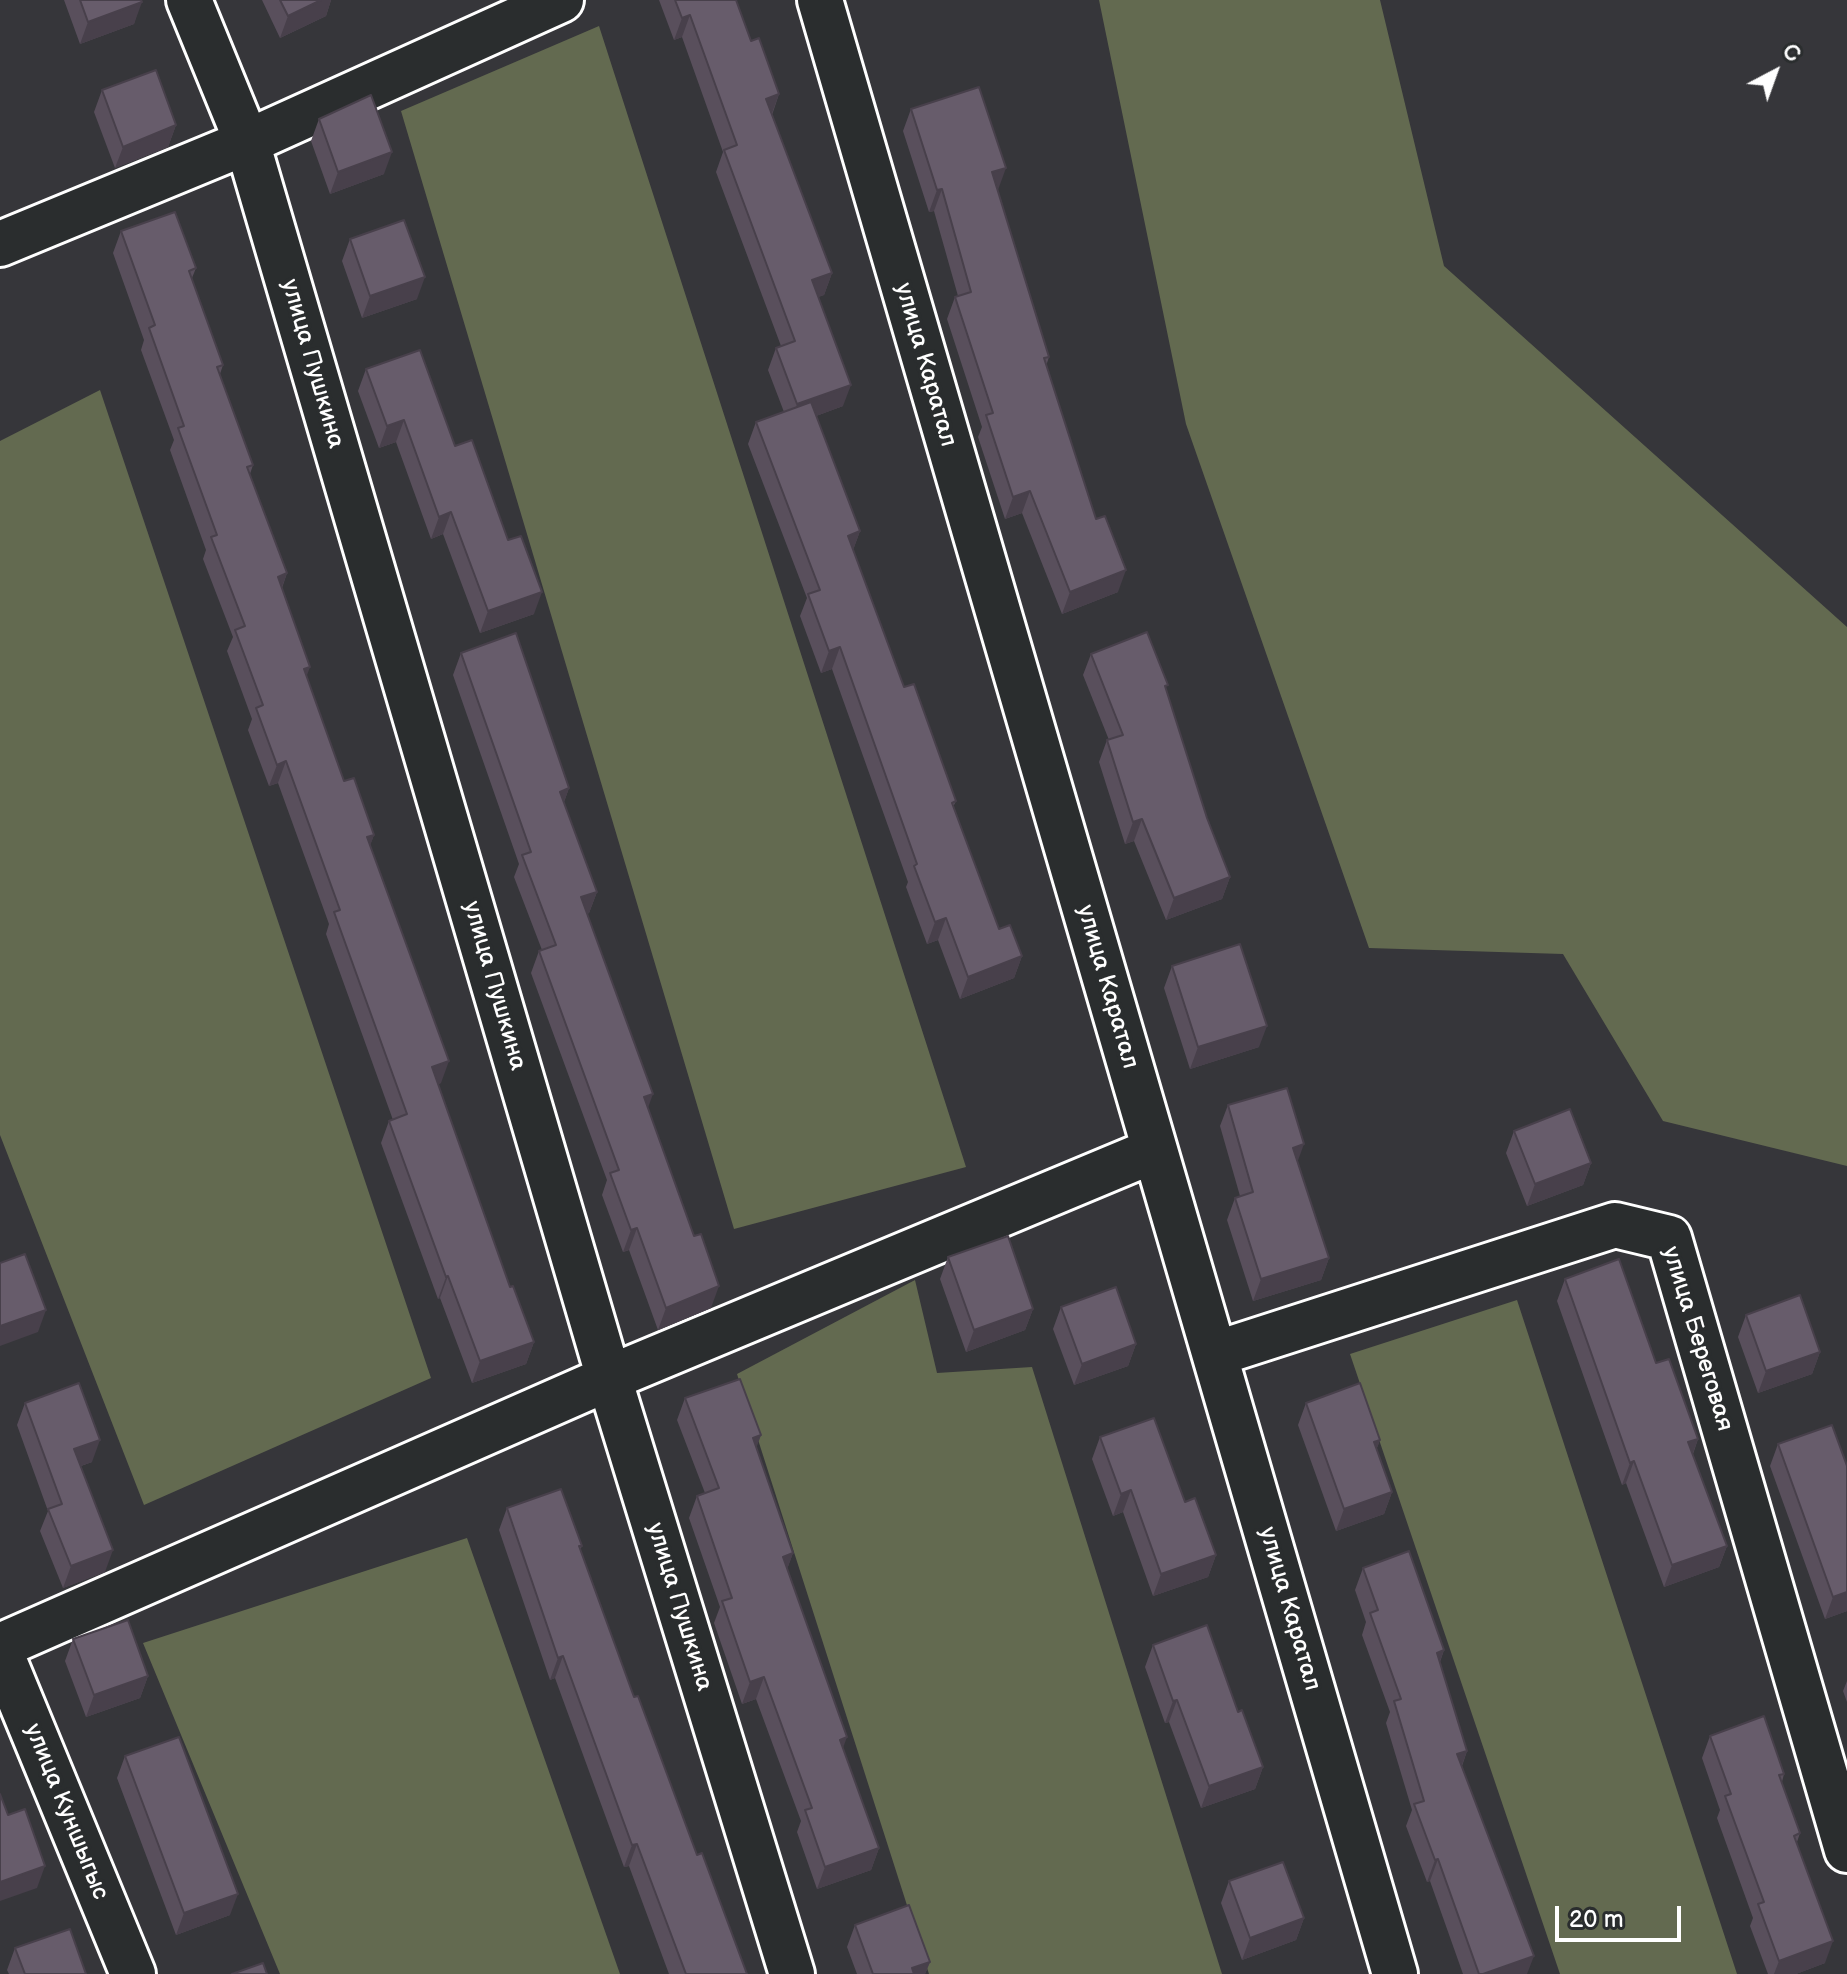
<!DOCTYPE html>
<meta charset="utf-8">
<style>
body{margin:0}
#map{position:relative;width:1847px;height:1974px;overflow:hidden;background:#36363a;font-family:"Balsamiq Sans",sans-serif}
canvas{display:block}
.north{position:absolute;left:1735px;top:32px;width:80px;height:80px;-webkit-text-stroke:6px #2a2d2e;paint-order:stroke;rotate:41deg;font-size:22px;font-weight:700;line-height:32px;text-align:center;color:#fff}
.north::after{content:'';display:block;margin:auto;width:28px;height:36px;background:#fff;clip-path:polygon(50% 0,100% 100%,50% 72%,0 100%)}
.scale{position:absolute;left:1555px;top:1906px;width:126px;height:36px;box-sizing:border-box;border:4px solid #fff;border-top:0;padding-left:10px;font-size:24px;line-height:28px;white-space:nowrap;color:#fff;-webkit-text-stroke:6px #2a2d2e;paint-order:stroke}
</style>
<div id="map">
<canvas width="1847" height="1974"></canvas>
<div class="north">С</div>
<div class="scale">20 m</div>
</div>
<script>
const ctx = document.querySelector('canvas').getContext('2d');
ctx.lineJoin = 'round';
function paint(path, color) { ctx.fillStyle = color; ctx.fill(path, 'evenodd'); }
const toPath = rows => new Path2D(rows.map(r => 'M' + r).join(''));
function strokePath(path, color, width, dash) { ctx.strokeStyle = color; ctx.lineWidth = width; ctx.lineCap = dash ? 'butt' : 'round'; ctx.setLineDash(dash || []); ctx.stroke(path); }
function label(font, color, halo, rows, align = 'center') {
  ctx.font = font + ' "Balsamiq Sans",sans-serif'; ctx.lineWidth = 7; ctx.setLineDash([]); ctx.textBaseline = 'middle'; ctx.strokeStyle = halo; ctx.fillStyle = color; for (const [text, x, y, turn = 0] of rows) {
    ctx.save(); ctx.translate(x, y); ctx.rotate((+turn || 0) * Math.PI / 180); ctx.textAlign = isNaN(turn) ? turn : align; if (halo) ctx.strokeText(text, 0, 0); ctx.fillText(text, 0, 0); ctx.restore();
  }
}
paint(toPath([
 [1099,0,1380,0,1444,266,1847,627,1847,1166,1663,1121,1563,954,1369,948,1186,424],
 [599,26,966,1167,734,1229,401,111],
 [100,390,431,1378,144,1505,0,1135,0,441],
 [915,1280,937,1373,1032,1367,1222,1974,929,1974,737,1374],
 [1517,1300,1737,1974,1560,1974,1350,1354],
 [467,1538,620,1974,280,1974,143,1643]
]), '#636a50');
const street = toPath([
 [189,0,247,142,609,1378,792,1974],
 [820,0,1395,1974],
 [0,244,247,142,561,0],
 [1215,1354,1615,1225,1669,1238,1847,1850],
 [0,1646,609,1378,1155,1150],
 [0,1651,133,1974]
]);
strokePath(street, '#fff', 50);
strokePath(street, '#2a2d2e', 44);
paint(toPath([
 [64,0,141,0,134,24,80,44],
 [262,0,331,0,326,16,280,38],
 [659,0,736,0,751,41,779,94,772,115,832,273,824,295,818,297,843,406,816,416,860,531,853,550,904,687,956,801,953,807,999,929,1022,956,1014,978,960,999,938,940,927,944,906,887,908,882,832,669,821,673,800,616,807,598,748,444,756,422,784,412,768,370,776,348,781,346,716,172,723,152,682,37,674,40],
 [102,90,176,125,168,147,115,168,94,112],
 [911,109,998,190,1049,357,1046,366,1118,592,1062,614,1022,513,1005,519,978,437,982,427,947,319,955,297,958,296,934,211,929,212,903,131],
 [319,119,384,174,330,194,311,141],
 [121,231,196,268,192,278,223,365,220,374,253,465,250,474,287,573,282,588,306,677,344,781,374,835,370,845,441,1083,438,1084,510,1287,534,1342,526,1364,472,1383,440,1298,438,1299,381,1143,389,1121,393,1120,326,934,329,924,278,783,269,786,248,730,252,719,227,651,233,637,203,559,206,550,170,450,174,440,141,350,144,340,113,253],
 [350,239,417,299,362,318,342,261],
 [366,369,455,446,534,614,480,633,443,534,431,539,396,442,379,448,358,391],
 [461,653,569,788,564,802,597,892,589,913,587,914,648,1109,711,1308,658,1330,629,1250,623,1252,602,1195,607,1180,531,973,539,951,542,950,514,877,519,864,453,675],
 [1091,654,1166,690,1207,818,1230,877,1222,899,1166,920,1134,841,1125,844,1099,762,1107,740,1109,740,1083,675],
 [1172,966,1259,1047,1190,1069,1164,988],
 [1228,1105,1297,1162,1329,1258,1321,1280,1253,1301,1227,1220,1235,1198,1240,1196,1220,1126],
 [1514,1131,1591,1163,1583,1185,1527,1206,1506,1153],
 [948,1257,1033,1309,1025,1330,966,1352,940,1279],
 [1565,1279,1656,1363,1698,1439,1693,1454,1727,1546,1719,1567,1664,1587,1626,1483,1622,1485,1557,1301],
 [1061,1307,1136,1344,1128,1366,1074,1385,1053,1329],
 [1746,1315,1820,1352,1812,1374,1758,1393,1738,1337],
 [685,1398,761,1435,756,1447,793,1553,787,1569,843,1748,879,1848,871,1870,817,1889,797,1832,801,1821,756,1699,742,1704,714,1623,720,1607,689,1518,697,1496,705,1493,677,1420],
 [25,1403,92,1462,81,1466,105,1572,63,1588,40,1531,48,1511,17,1425],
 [1306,1403,1380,1440,1376,1450,1392,1492,1384,1514,1336,1531,1298,1425],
 [1100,1437,1216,1555,1208,1577,1153,1596,1123,1512,1113,1516,1092,1459],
 [1778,1444,1847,1611,1825,1619,1770,1466],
 [507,1508,582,1546,580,1550,634,1697,697,1855,747,1974,669,1974,629,1866,624,1867,555,1678,550,1680,499,1530],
 [1363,1568,1444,1650,1440,1662,1467,1751,1462,1766,1527,1974,1463,1974,1430,1881,1427,1882,1406,1826,1412,1810,1386,1723,1390,1712,1362,1635,1366,1622,1355,1590],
 [73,1639,148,1676,140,1698,86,1717,65,1661],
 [1153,1645,1263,1767,1255,1789,1201,1808,1169,1722,1165,1723,1145,1667],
 [1847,1681,1847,1702,1843,1691],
 [1710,1736,1784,1774,1782,1782,1800,1833,1797,1842,1825,1963,1796,1974,1768,1974,1750,1926,1753,1918,1717,1818,1720,1810,1702,1758],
 [125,1756,230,1915,176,1935,117,1778],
 [1229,1881,1304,1918,1296,1940,1242,1960,1221,1903],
 [855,1925,930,1962,925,1974,857,1974,847,1947],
 [15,1948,86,1974,9,1974,7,1970]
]), '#594f5c');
paint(toPath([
 [321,0,331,0,326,16,280,38,288,16],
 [142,2,134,24,80,44,88,22],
 [690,15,682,37,674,40,682,18],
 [779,94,771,116,766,99],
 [176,125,168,147,115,168,123,147],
 [392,152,384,174,330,194,338,172],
 [1006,168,998,190,992,172],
 [942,189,934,211,929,212,937,190],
 [832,273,824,295,804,302,812,280],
 [425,277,417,299,362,318,370,296],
 [851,385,843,406,789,426,797,404],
 [404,420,396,442,379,448,387,426],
 [1030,491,1022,513,1005,519,1013,497],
 [451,512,443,534,431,539,439,517],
 [860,531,852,553,848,536],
 [1126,570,1118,592,1062,614,1070,592],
 [287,573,279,595,278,577],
 [542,592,534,614,480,633,488,611],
 [840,647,832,669,821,673,829,651],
 [310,667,302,689,304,669],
 [286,761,278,783,269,786,277,765],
 [569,788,561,810,560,792],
 [1142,819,1134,841,1125,844,1133,822],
 [374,835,366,857,367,837],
 [1230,877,1222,899,1166,920,1174,898],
 [597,892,589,913,573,919,581,897],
 [946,918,938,940,927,944,935,922],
 [1022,956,1014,978,960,999,968,977],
 [1267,1026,1259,1047,1190,1069,1198,1047],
 [449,1061,441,1083,424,1089,432,1067],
 [653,1094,645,1116,644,1097],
 [1304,1144,1296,1166,1293,1148],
 [1591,1163,1583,1185,1527,1206,1535,1184],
 [637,1228,629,1250,623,1252,631,1230],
 [1329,1258,1321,1280,1253,1301,1261,1279],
 [448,1276,440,1298,438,1299,446,1277],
 [719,1286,711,1308,658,1330,666,1308],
 [1033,1309,1025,1330,966,1352,974,1330],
 [46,1310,38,1332,0,1346,0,1326],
 [534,1342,526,1364,472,1383,480,1361],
 [1136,1344,1128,1366,1074,1385,1082,1364],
 [1820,1352,1812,1374,1758,1393,1766,1371],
 [761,1435,753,1457,753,1438],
 [1698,1439,1690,1461,1688,1442],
 [100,1440,92,1462,66,1471,74,1449],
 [1380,1440,1372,1462,1374,1442],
 [1634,1461,1626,1483,1622,1485,1630,1463],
 [1131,1490,1123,1512,1113,1516,1121,1494],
 [1392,1492,1384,1514,1336,1531,1344,1509],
 [1727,1546,1719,1567,1664,1587,1672,1565],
 [113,1550,105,1572,63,1588,71,1566],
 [793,1553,785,1575,783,1557],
 [1216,1555,1208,1577,1153,1596,1161,1574],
 [1847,1592,1847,1611,1825,1619,1833,1597],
 [1444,1650,1436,1672,1437,1653],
 [563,1656,555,1678,550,1680,558,1658],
 [148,1676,140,1698,86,1717,94,1695],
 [764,1677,756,1699,742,1704,750,1682],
 [1177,1700,1169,1722,1165,1723,1173,1701],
 [847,1737,839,1759,840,1740],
 [1467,1751,1459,1773,1457,1754],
 [1263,1767,1255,1789,1201,1808,1209,1786],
 [637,1844,629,1866,624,1867,632,1845],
 [879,1848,871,1870,817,1889,825,1867],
 [1438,1859,1430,1881,1427,1882,1435,1860],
 [45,1866,37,1888,0,1901,0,1882],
 [238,1894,230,1915,176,1935,184,1913],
 [1304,1918,1296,1940,1242,1960,1250,1938],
 [1833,1941,1825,1963,1796,1974,1774,1974,1779,1961],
 [1534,1956,1527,1974,1483,1974],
 [930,1962,925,1974,910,1974,912,1968]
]), '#48404b');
const building = toPath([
 [80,0,141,0,142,2,88,22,80,0],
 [280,0,321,0,288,16,280,0],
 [675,0,736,0,751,41,759,38,779,94,766,99,832,273,812,280,851,385,797,404,776,348,795,341,724,150,737,145,690,15,682,18,675,0],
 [156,70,176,125,123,147,102,90,156,70],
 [979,87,1006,168,992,172,1049,357,1044,358,1096,519,1105,516,1126,570,1070,592,1030,491,1013,497,986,415,993,413,955,297,971,292,942,189,937,190,911,109,979,87],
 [371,95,392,152,338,172,319,119,371,95],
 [175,212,196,268,189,271,223,365,217,367,253,465,247,467,287,573,278,577,310,667,304,669,344,781,354,778,374,835,367,837,449,1061,432,1067,510,1287,513,1286,534,1342,480,1361,448,1276,446,1277,389,1121,407,1114,334,912,340,910,286,761,277,765,256,708,263,705,235,630,245,626,211,537,217,535,178,428,184,426,149,328,155,325,121,231,175,212],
 [404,220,425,277,370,296,350,239,404,220],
 [420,350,455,446,472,440,508,540,521,536,542,592,488,611,451,512,439,517,404,420,387,426,366,369,420,350],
 [811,402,860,531,848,536,904,687,914,684,956,801,952,803,999,929,1010,925,1022,956,968,977,946,918,935,922,914,866,917,864,840,647,829,651,808,594,820,590,756,422,811,402],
 [1147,632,1168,685,1165,686,1207,818,1230,877,1174,898,1142,819,1133,822,1107,740,1123,735,1091,654,1147,632],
 [516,633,569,788,560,792,597,892,581,897,653,1094,644,1097,694,1236,701,1234,719,1286,666,1308,637,1228,631,1230,610,1173,619,1170,539,951,556,945,522,855,531,852,461,653,516,633],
 [1240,944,1267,1026,1198,1047,1172,966,1240,944],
 [1287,1088,1304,1144,1293,1148,1329,1258,1261,1279,1235,1198,1253,1192,1228,1105,1287,1088],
 [1570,1109,1591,1163,1535,1184,1514,1131,1570,1109],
 [1008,1236,1033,1309,974,1330,948,1257,1008,1236],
 [25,1254,46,1310,0,1326,0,1263,25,1254],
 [1619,1259,1656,1363,1669,1359,1698,1439,1688,1442,1727,1546,1672,1565,1634,1461,1630,1463,1565,1279,1619,1259],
 [1116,1287,1136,1344,1082,1364,1061,1307,1116,1287],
 [1800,1295,1820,1352,1766,1371,1746,1315,1800,1295],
 [740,1379,761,1435,753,1438,793,1553,783,1557,847,1737,840,1740,879,1848,825,1867,805,1810,812,1808,764,1677,750,1682,722,1601,732,1598,697,1496,719,1488,685,1398,740,1379],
 [79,1383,100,1440,74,1449,113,1550,71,1566,48,1509,62,1504,25,1403,79,1383],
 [1360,1383,1380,1440,1374,1442,1392,1492,1344,1509,1306,1403,1360,1383],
 [1154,1418,1185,1502,1195,1498,1216,1555,1161,1574,1131,1490,1121,1494,1100,1437,1154,1418],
 [1832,1425,1847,1466,1847,1592,1833,1597,1778,1444,1832,1425],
 [561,1489,582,1546,579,1546,634,1697,638,1696,697,1855,702,1853,747,1974,686,1974,637,1844,632,1845,563,1656,558,1658,507,1508,561,1489],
 [1409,1551,1444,1650,1437,1653,1467,1751,1457,1754,1534,1956,1483,1974,1479,1974,1438,1859,1435,1860,1414,1804,1424,1801,1394,1701,1401,1699,1370,1613,1378,1610,1363,1568,1409,1551],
 [128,1620,148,1676,94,1695,73,1639,128,1620],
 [1207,1625,1238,1712,1242,1710,1263,1767,1209,1786,1177,1700,1173,1701,1153,1645,1207,1625],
 [1764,1716,1784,1774,1779,1775,1800,1833,1794,1836,1833,1941,1779,1961,1758,1904,1764,1902,1725,1796,1731,1794,1710,1736,1764,1716],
 [179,1737,238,1894,184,1913,125,1756,179,1737],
 [0,1794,8,1815,25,1809,45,1866,0,1882,0,1794],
 [1283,1862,1304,1918,1250,1938,1229,1881,1283,1862],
 [909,1905,930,1962,912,1968,914,1974,873,1974,855,1925,909,1905],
 [70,1929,86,1974,25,1974,15,1948,70,1929],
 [263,1963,267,1974,232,1974,263,1963]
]);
paint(building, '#675c6b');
strokePath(building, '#48404b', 2);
label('24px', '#fff', '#2a2d2e', [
 ["улица Пушкина",312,364,74],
 ["улица Каратал",925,365,74],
 ["улица Пушкина",494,986,74],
 ["улица Каратал",1107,987,74],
 ["улица Береговая",1697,1339,73],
 ["улица Пушкина",679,1607,73],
 ["улица Каратал",1289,1609,74],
 ["улица Куншыгыс",66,1812,68]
]);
</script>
